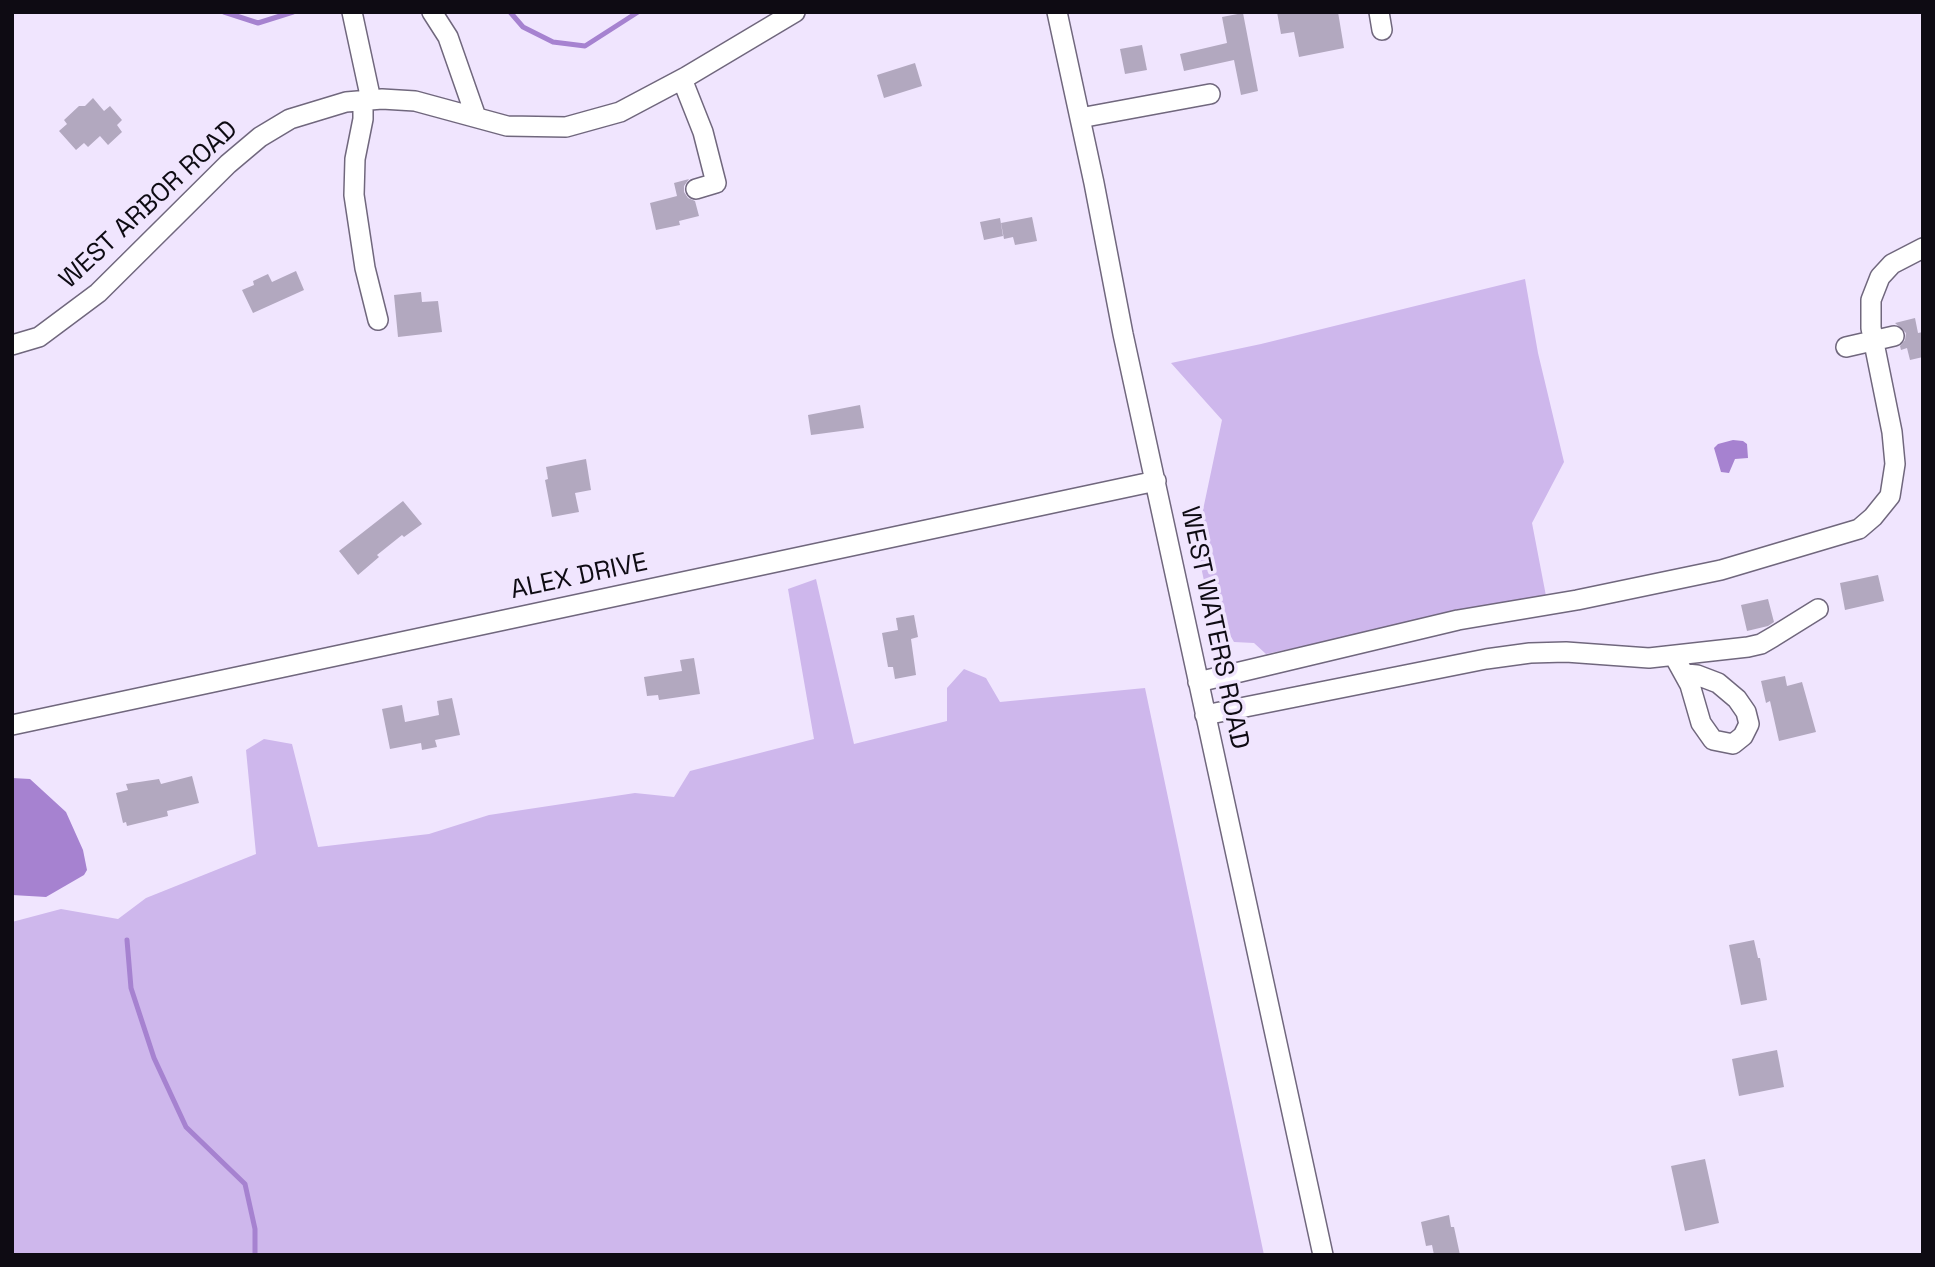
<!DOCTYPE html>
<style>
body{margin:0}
#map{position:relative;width:1935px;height:1267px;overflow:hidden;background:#f0e5fe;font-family:"Space Grotesk",sans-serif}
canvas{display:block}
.frame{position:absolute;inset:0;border:14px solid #0e0b13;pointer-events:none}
</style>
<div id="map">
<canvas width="1935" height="1267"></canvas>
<div class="frame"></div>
</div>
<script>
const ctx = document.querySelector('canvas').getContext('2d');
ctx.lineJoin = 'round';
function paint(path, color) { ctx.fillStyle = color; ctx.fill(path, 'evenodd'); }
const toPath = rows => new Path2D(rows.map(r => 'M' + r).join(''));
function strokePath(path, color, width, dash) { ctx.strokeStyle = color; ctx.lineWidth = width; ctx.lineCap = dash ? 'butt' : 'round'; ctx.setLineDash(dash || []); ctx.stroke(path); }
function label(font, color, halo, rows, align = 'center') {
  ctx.font = font + ' "Space Grotesk",sans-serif'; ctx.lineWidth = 7; ctx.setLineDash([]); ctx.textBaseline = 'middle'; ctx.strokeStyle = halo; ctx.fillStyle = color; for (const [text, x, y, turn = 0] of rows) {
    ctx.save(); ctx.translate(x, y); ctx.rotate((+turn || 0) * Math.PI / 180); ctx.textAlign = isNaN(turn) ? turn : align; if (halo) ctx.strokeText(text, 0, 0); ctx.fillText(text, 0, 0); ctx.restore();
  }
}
paint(toPath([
 [1525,279,1538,353,1564,462,1532,523,1546,596,1266,654,1254,643,1234,642,1207,595,1196,543,1222,420,1171,363,1261,344],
 [816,579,854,744,947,721,947,688,964,669,986,678,1000,702,1145,688,1264,1255,12,1255,12,922,61,909,118,919,146,898,256,854,246,750,264,739,292,744,318,847,429,834,489,815,635,793,674,797,690,771,814,739,788,589]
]), '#ceb7ec');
paint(toPath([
 [1733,440,1743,441,1747,444,1748,458,1735,459,1729,473,1721,472,1714,448,1718,444],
 [12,778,30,779,66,812,83,850,87,870,84,875,46,897,12,895]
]), '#a682d0');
strokePath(toPath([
 [224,12,258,23,293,12],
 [510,12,523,27,553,42,585,46,638,12],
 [127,940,131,988,154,1058,186,1127,245,1184,255,1229,255,1255]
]), '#a682d0', 5);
paint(toPath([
 [1277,12,1338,12,1344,48,1299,57,1294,32,1281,34],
 [1243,13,1258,91,1241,95,1234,60,1184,71,1180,54,1227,43,1222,17],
 [1142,45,1147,70,1125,74,1120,49],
 [915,63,922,86,884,98,877,75],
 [93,98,104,111,110,106,122,120,117,125,122,132,108,145,100,136,88,147,84,143,76,150,59,131,67,124,64,120,79,106,85,106],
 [689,179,684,186,684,192,688,198,695,201,699,216,679,221,680,225,656,230,650,203,677,196,674,183],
 [1032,217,1037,241,1015,245,1013,237,1004,239,1001,223],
 [1000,218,1003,236,984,240,980,222],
 [296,271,304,290,253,313,242,290,254,285,253,281,268,274,272,282],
 [421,292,422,302,438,301,442,332,398,337,394,295],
 [1915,318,1918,333,1923,332,1923,357,1910,360,1907,348,1901,350,1900,346,1905,340,1906,333,1895,323],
 [860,405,864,428,811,435,808,415],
 [586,459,591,490,575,493,579,512,552,517,545,480,548,479,546,467],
 [403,501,422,524,404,537,402,535,377,555,379,557,358,575,339,551],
 [1878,575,1884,601,1845,610,1840,583],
 [1768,599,1774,622,1768,626,1747,631,1741,605],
 [914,615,918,637,911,639,916,675,895,679,893,667,888,667,882,633,898,630,896,618],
 [694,658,700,694,659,700,658,695,647,696,644,677,682,671,680,660],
 [1785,676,1787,686,1802,682,1816,732,1779,741,1770,701,1766,703,1761,681],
 [452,698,460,735,435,740,437,747,422,750,421,743,390,749,382,709,402,705,405,722,439,715,437,701],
 [192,776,199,803,167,811,168,816,127,826,126,822,123,823,116,793,128,790,126,784,159,779,161,784],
 [1754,940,1758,958,1760,958,1767,1000,1741,1005,1729,945],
 [1777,1050,1784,1087,1739,1096,1732,1059],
 [1705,1159,1719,1223,1685,1231,1671,1166],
 [1449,1215,1451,1227,1454,1227,1460,1255,1434,1255,1432,1245,1426,1246,1421,1222]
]), '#b2a8bf');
const minor = toPath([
 [352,12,371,100],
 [432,12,448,37,476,117],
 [1057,12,1094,183,1123,334,1323,1255],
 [1379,12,1382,30],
 [682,79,703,132,716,183,696,189],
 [363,100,363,119,355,159,354,195,365,268,378,320],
 [1080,118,1210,94],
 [12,345,39,337,98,293,228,164,260,137,290,119,346,102,382,99,415,101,507,126,566,127,620,112,686,77,795,12],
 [1846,347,1894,336],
 [1674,656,1690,685,1701,723,1713,740,1733,744,1743,736,1749,724,1746,712,1737,699,1718,683,1697,675,1686,674],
 [1198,682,1458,620,1577,600,1721,570,1859,529,1873,517,1890,496,1895,464,1892,432,1871,328,1871,300,1880,277,1892,264,1923,248],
 [1205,715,1486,659,1530,653,1566,652,1649,658,1748,647,1761,644,1773,637,1818,609],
 [12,725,1156,481]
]);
strokePath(minor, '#70677d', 22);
strokePath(minor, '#fff', 19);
label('26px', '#0e0b13', '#f0e5fe', [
 ["WEST ARBOR ROAD",149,205,-43],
 ["ALEX DRIVE",579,577,-12],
 ["WEST WATERS ROAD",1214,628,78]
]);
</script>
